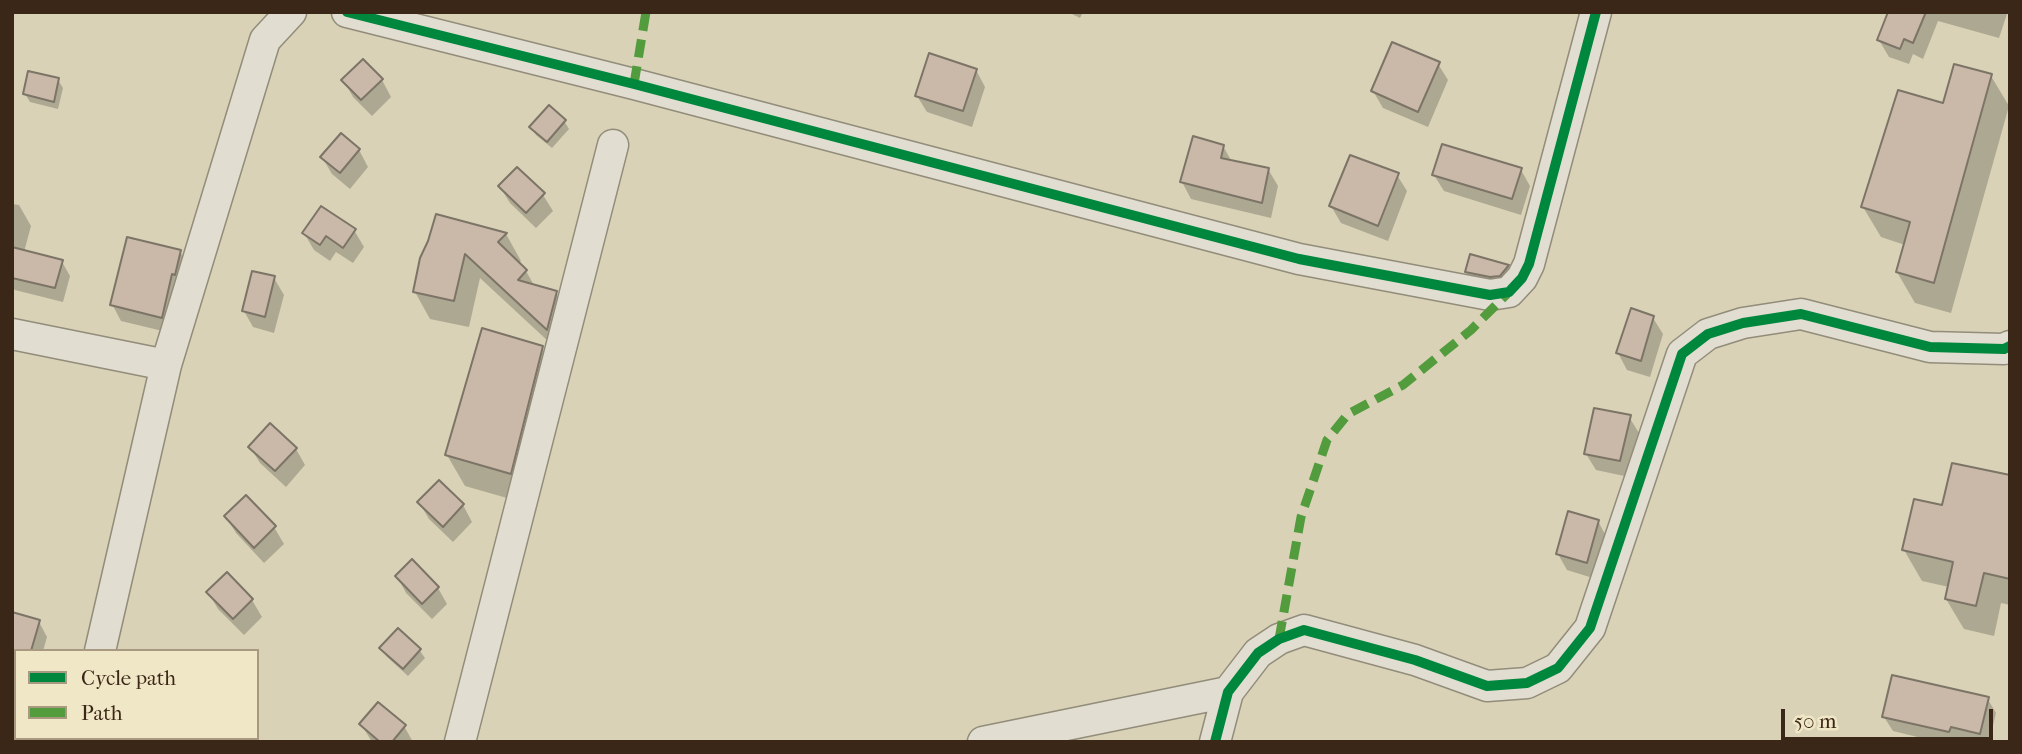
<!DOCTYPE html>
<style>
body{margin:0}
#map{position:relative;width:2022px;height:754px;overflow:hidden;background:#d9d2b7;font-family:"IM FELL French Canon",serif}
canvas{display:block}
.frame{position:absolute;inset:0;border:14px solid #3b2717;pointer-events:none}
.legend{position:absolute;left:14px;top:649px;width:245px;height:91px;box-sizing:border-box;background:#f0e7c6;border:2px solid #a89a80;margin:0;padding:9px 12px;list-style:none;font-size:21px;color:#3b2717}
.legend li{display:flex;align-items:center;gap:14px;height:35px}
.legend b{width:35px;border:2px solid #a89a80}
.scale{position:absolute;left:1781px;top:709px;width:212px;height:32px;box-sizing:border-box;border:4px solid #3b2717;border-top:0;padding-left:9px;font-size:21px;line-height:24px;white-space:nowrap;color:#3b2717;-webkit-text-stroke:5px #f0e7c6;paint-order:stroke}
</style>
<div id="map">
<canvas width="2022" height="754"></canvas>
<div class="frame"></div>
<ul class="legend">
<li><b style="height:9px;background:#00873e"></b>Cycle path</li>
<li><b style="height:9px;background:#529c3d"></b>Path</li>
</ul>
<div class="scale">50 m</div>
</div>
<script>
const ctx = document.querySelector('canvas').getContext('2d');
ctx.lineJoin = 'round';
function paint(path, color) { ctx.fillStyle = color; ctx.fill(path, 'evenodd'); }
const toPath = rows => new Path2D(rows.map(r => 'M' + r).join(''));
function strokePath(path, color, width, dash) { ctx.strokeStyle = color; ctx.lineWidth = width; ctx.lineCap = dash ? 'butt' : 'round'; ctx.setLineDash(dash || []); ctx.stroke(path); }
paint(toPath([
 [1068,12,1083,12,1080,18],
 [1890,12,2006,12,2007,14,1999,38,1938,21,1923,59,1913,54,1909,64,1889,57,1879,40],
 [1438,64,1448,80,1428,127,1383,108,1373,91],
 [976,70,985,87,972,127,927,112,917,96],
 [1991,76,2009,106,1951,313,1915,303,1897,272,1905,245,1881,237,1863,207,1944,105],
 [58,80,63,88,58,109,30,102,25,94],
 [382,80,391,97,372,116,353,97,344,81],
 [564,121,569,129,552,148,536,135,531,127],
 [341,135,359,150,368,167,350,189,332,174,322,157],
 [1223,146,1232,162,1268,169,1278,186,1271,218,1191,199,1182,182],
 [1521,170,1530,186,1521,215,1444,191,1434,175],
 [1397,175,1407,191,1388,241,1341,223,1331,206],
 [500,187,543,195,553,211,536,228,510,203],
 [12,204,19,205,31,226,24,252,62,262,70,276,63,302,15,290,12,287],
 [354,230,364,247,353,263,336,252,330,261,314,250,304,233],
 [506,234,521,261,518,263,526,271,535,287,556,293,572,320,563,355,480,278,469,327,430,319,415,292,422,259],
 [180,252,190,269,171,333,121,321,112,304],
 [1508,266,1517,282,1476,289,1466,272],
 [274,278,284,295,274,333,253,327,244,311],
 [1653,318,1663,334,1650,377,1627,370,1618,353],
 [542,348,560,378,528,504,465,486,447,455],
 [1629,417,1639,433,1629,477,1596,470,1586,454],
 [250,447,296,449,305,465,286,487,260,463],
 [2010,477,2010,605,2001,603,1994,636,1964,629,1946,599,1949,587,1922,581,1904,550,1943,507],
 [419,502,463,505,472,522,453,542,429,519],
 [226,517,274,527,284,544,264,563,236,533],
 [1598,521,1607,538,1596,579,1567,570,1558,554],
 [227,574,252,600,262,617,244,635,218,609,208,592],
 [397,576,438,588,447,604,432,619,406,593],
 [12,614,39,622,47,637,43,651,16,651,16,704,12,703],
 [398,630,420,651,425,658,408,676,386,656,382,648],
 [1987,698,1996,713,1989,742,1938,742,1893,731,1884,717],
 [361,724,404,726,413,742,372,742]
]), '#0003');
const building = toPath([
 [1888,12,1926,12,1913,43,1904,39,1900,49,1877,40,1888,12],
 [1392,42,1440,62,1418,112,1371,91,1392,42],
 [929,53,977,69,963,111,915,96,929,53],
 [363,59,383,79,361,100,341,80,363,59],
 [1954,64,1992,74,1934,283,1896,272,1910,222,1861,207,1898,90,1943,103,1954,64],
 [28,71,59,78,54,102,23,94,28,71],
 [549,105,566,120,547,142,529,127,549,105],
 [341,133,360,149,340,173,320,157,341,133],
 [1193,136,1224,145,1221,158,1269,168,1262,203,1180,182,1193,136],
 [1442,144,1522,168,1512,199,1432,175,1442,144],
 [1350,155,1399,173,1378,226,1329,206,1350,155],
 [517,167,545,193,526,213,498,186,517,167],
 [321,206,356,229,343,248,326,236,320,245,302,233,321,206],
 [436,214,507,233,498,242,527,270,518,280,557,291,547,330,465,254,454,301,413,292,420,258,428,241,436,214],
 [127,237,181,250,175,275,172,274,162,318,110,305,127,237],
 [12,247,63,260,55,288,12,278,12,247],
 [1470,254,1509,265,1500,276,1490,277,1465,272,1470,254],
 [252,271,275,276,265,317,242,311,252,271],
 [1631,308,1654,316,1641,361,1616,353,1631,308],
 [482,328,543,346,511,474,445,455,482,328],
 [1594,408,1631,415,1620,461,1584,454,1594,408],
 [270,423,297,448,275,471,248,447,270,423],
 [1952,463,2010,475,2010,579,1984,573,1976,606,1945,599,1953,562,1902,550,1914,499,1942,505,1952,463],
 [439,480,464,504,443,527,417,502,439,480],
 [246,495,276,526,254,548,224,516,246,495],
 [1568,511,1599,520,1587,563,1556,554,1568,511],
 [412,559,439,587,422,604,395,576,412,559],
 [227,572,253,599,233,619,206,592,227,572],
 [12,612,40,620,31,651,12,651,12,612],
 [398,628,421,649,403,669,379,648,398,628],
 [1892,675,1989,697,1980,734,1951,727,1949,732,1882,717,1892,675],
 [378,702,406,725,392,742,380,742,359,724,378,702]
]);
paint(building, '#cab9a8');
strokePath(building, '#7c7466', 2);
const minor = toPath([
 [347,12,634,84,1299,259,1490,295,1509,292,1522,278,1529,264,1596,12],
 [12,334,166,365],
 [100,651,166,365,265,40,291,12],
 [148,738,162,742],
 [78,742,79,738],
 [460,742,613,145],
 [983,742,1228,692],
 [1215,742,1228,692,1258,653,1279,639,1304,630,1415,660,1487,686,1527,683,1558,668,1590,628,1682,354,1708,334,1743,323,1801,314,1930,347,2004,349,2010,346]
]);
strokePath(minor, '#928c7a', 33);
strokePath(minor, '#e1ddd0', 30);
strokePath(toPath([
 [634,84,646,12],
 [1279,639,1301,517,1327,440,1348,414,1403,385,1471,330,1507,294]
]), '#529c3d', 9, [18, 9]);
strokePath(toPath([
 [347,12,634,84,1299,259,1490,295,1509,292,1522,278,1529,264,1596,12],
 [1215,742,1228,692,1258,653,1279,639,1304,630,1415,660,1487,686,1527,683,1558,668,1590,628,1682,354,1708,334,1743,323,1801,314,1930,347,2004,349,2010,346]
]), '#00873e', 10);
</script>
